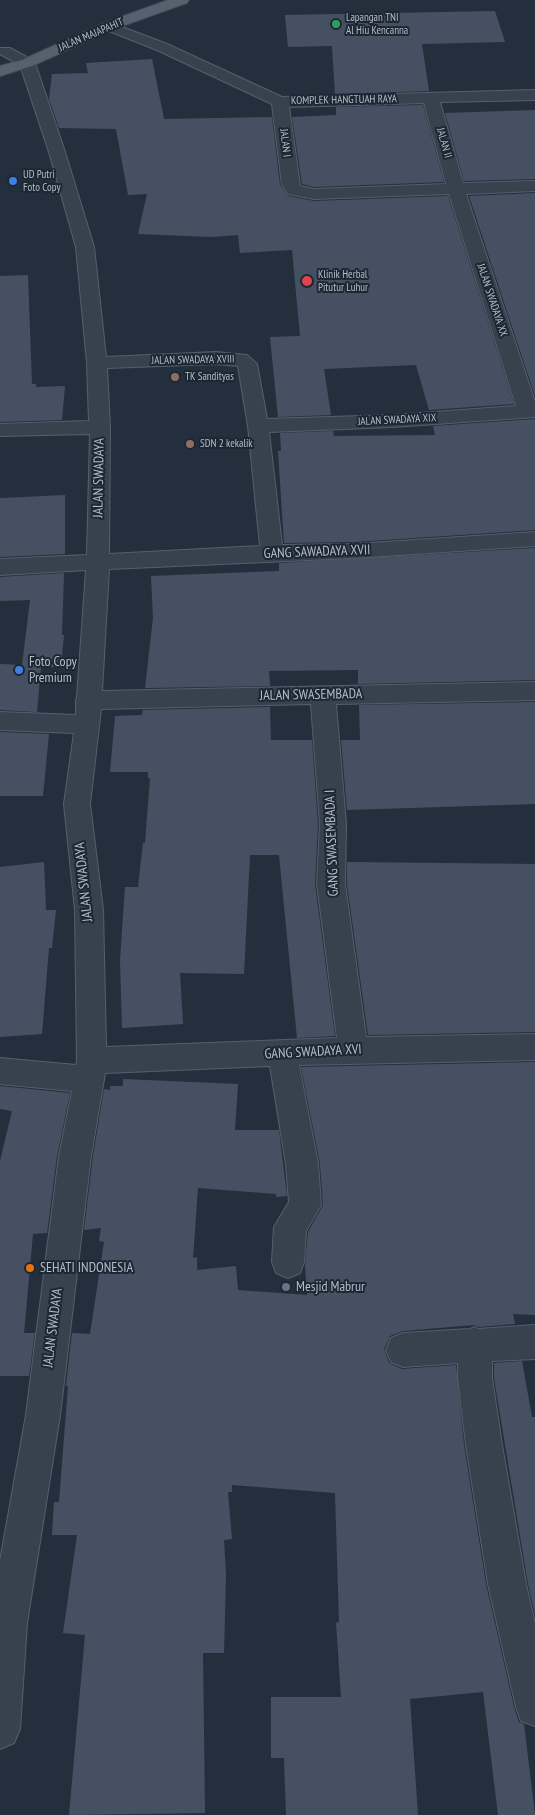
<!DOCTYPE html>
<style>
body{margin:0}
canvas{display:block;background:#242f3e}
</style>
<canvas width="535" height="1815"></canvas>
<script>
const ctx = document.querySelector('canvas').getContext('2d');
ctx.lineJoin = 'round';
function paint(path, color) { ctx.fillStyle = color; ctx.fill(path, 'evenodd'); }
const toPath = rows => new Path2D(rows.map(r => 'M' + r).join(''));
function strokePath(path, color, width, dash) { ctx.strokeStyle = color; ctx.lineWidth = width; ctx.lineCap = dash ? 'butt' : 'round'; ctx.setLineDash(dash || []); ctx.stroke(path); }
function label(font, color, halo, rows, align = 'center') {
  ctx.font = font + ' "PT Sans Narrow",sans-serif'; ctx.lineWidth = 4; ctx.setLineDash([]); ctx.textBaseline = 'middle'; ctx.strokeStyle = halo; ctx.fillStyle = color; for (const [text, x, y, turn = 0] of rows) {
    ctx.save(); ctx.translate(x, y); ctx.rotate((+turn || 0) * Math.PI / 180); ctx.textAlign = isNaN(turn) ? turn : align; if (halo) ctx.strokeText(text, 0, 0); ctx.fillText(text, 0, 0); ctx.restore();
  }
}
paint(toPath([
 [495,11,505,42,422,44,429,91,335,94,332,46,288,47,285,15],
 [152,59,164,119,272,117,280,185,288,196,314,201,448,196,514,404,429,410,416,365,324,369,331,415,278,417,270,337,300,336,292,250,240,253,238,235,211,237,138,234,147,194,128,195,116,129,59,128,49,99,52,74,88,73,86,63],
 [423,105,444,182,314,187,302,184,292,117,336,115,336,107],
 [535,110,535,179,464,181,445,113],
 [535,193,535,396,469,196],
 [28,275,32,384,36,384,36,387,65,386,62,420,0,422,0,276],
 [535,419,535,530,354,542,284,543,278,451,281,451,280,433,333,431,334,436,435,435,433,426],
 [65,495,65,554,0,557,0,498],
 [535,548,535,680,358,684,358,670,269,671,270,686,145,688,153,618,151,576,279,571,279,563],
 [64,573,62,635,64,635,61,667,41,667,37,712,0,710,0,664,22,665,30,600,0,601,0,577],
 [535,702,535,804,347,810,341,740,360,740,359,705],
 [270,707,271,740,312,740,318,824,315,884,335,1036,297,1038,279,855,250,855,244,974,180,973,183,1024,122,1028,120,960,125,887,138,887,143,843,145,843,150,778,148,778,148,772,110,772,115,716,142,715,143,710],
 [0,732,49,734,43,796,0,796],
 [44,862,46,910,56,910,52,948,49,948,42,1034,0,1037,0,867],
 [347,862,535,864,535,1032,368,1035,347,884],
 [535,1062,535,1315,513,1314,515,1324,479,1327,474,1325,403,1331,390,1336,384,1349,389,1363,402,1369,456,1365,464,1445,486,1584,514,1707,519,1722,524,1724,535,1815,498,1815,483,1692,410,1699,418,1815,286,1815,284,1758,271,1758,271,1697,341,1697,336,1623,339,1622,335,1493,232,1485,232,1492,228,1492,232,1539,224,1540,226,1575,224,1653,203,1653,205,1813,69,1815,85,1635,63,1633,77,1535,52,1535,54,1502,59,1502,68,1386,66,1386,67,1376,72,1333,90,1334,104,1242,99,1241,101,1228,84,1230,93,1156,104,1089,110,1090,110,1086,123,1086,123,1079,238,1084,235,1130,279,1130,287,1196,276,1197,276,1194,198,1188,193,1258,197,1257,197,1270,236,1266,238,1290,307,1295,305,1265,308,1232,323,1205,320,1164,301,1067],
 [0,1086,70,1093,57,1156,47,1233,33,1234,24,1333,35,1333,29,1376,0,1376,0,1161,12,1111,0,1109],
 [522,1361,532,1417,535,1417,535,1615,528,1584,494,1378,494,1363]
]), '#455162');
const minor = toPath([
 [109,22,167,44,282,97,535,90,535,100,440,102,463,183,535,181,535,191,466,194,535,402,535,417,393,427,269,432,282,545,354,544,535,532,535,546,354,558,109,569,102,691,535,682,535,700,336,704,346,824,345,884,366,1037,535,1034,535,1060,299,1065,318,1164,321,1205,306,1231,304,1262,300,1273,288,1278,276,1273,272,1262,274,1227,289,1202,286,1164,270,1066,105,1073,91,1156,60,1415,27,1623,20,1729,14,1743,0,1749,0,1561,26,1415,59,1156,72,1091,0,1084,0,1058,76,1065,77,1061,75,910,64,804,74,733,0,730,0,712,76,715,76,700,77,697,86,570,0,575,0,559,87,555,90,434,0,436,0,424,89,421,87,363,76,247,49,152,20,65,0,54,0,48,10,48,32,60,35,63,65,152,94,247,106,357,216,352,247,355,257,364,267,419,393,415,516,406,449,194,314,199,288,194,282,185,272,104,157,50,104,29,102,26,104,23,109,22],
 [424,103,446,184,314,189,300,186,289,107,424,103],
 [216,364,238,366,248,426,260,546,109,554,110,427,107,368,216,364],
 [311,704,320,824,317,884,337,1038,106,1047,103,910,90,804,101,709,311,704],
 [535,1325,535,1359,492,1361,492,1378,502,1445,526,1584,535,1624,535,1726,521,1721,516,1707,488,1584,466,1445,458,1378,458,1363,403,1367,391,1362,386,1350,391,1338,403,1333,470,1329,475,1327,478,1329,535,1325]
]);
const major = toPath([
 [168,0,189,0,187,3,114,29,32,66,0,76,0,66,22,60,104,23,168,0]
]);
strokePath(minor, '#565f6c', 2);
strokePath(major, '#414a57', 2);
paint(minor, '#38414e');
paint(major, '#56606e');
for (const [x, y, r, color] of [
 [336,24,5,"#2e9e5b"],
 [13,181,5,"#3f7fe0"],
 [307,281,6,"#e0444e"],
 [175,377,5,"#8d6e63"],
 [190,444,5,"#8d6e63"],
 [19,670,5,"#3f7fe0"],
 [30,1268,5,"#e8710a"],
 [286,1287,5,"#6b7280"]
]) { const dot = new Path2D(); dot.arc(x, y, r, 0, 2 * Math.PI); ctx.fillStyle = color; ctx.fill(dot); strokePath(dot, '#1d2633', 2); }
label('11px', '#b4bcc9', '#1d2633', [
 ["Lapangan TNI",346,18],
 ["Al Hiu Kencanna",346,31],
 ["UD Putri",23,175],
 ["Foto Copy",23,188],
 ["Klinik Herbal",318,275],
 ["Pitutur Luhur",318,288],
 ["TK Sandityas",185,377],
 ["SDN 2 kekalik",200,444]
], 'left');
label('11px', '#b4bcc9', '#1d2633', [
 ["JALAN MAJAPAHIT",91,35,-23],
 ["KOMPLEK HANGTUAH RAYA",344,100,-1],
 ["JALAN I",285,143,83],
 ["JALAN II",444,143,74],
 ["JALAN SWADAYA XX",492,300,72],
 ["JALAN SWADAYA XVIII",193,360,-1],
 ["JALAN SWADAYA XIX",397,420,-3]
]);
label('14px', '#b4bcc9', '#1d2633', [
 ["JALAN SWADAYA",99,478,-89],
 ["GANG SAWADAYA XVII",317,552,-2],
 ["JALAN SWASEMBADA",311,695,-1],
 ["GANG SWASEMBADA I",332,843,-92],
 ["JALAN SWADAYA",84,882,-96],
 ["GANG SWADAYA XVI",313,1052,-3],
 ["JALAN SWADAYA",53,1328,-83]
]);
label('14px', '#b4bcc9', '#1d2633', [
 ["Foto Copy",29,662],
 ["Premium",29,678],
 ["SEHATI INDONESIA",40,1268],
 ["Mesjid Mabrur",296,1287]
], 'left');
</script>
